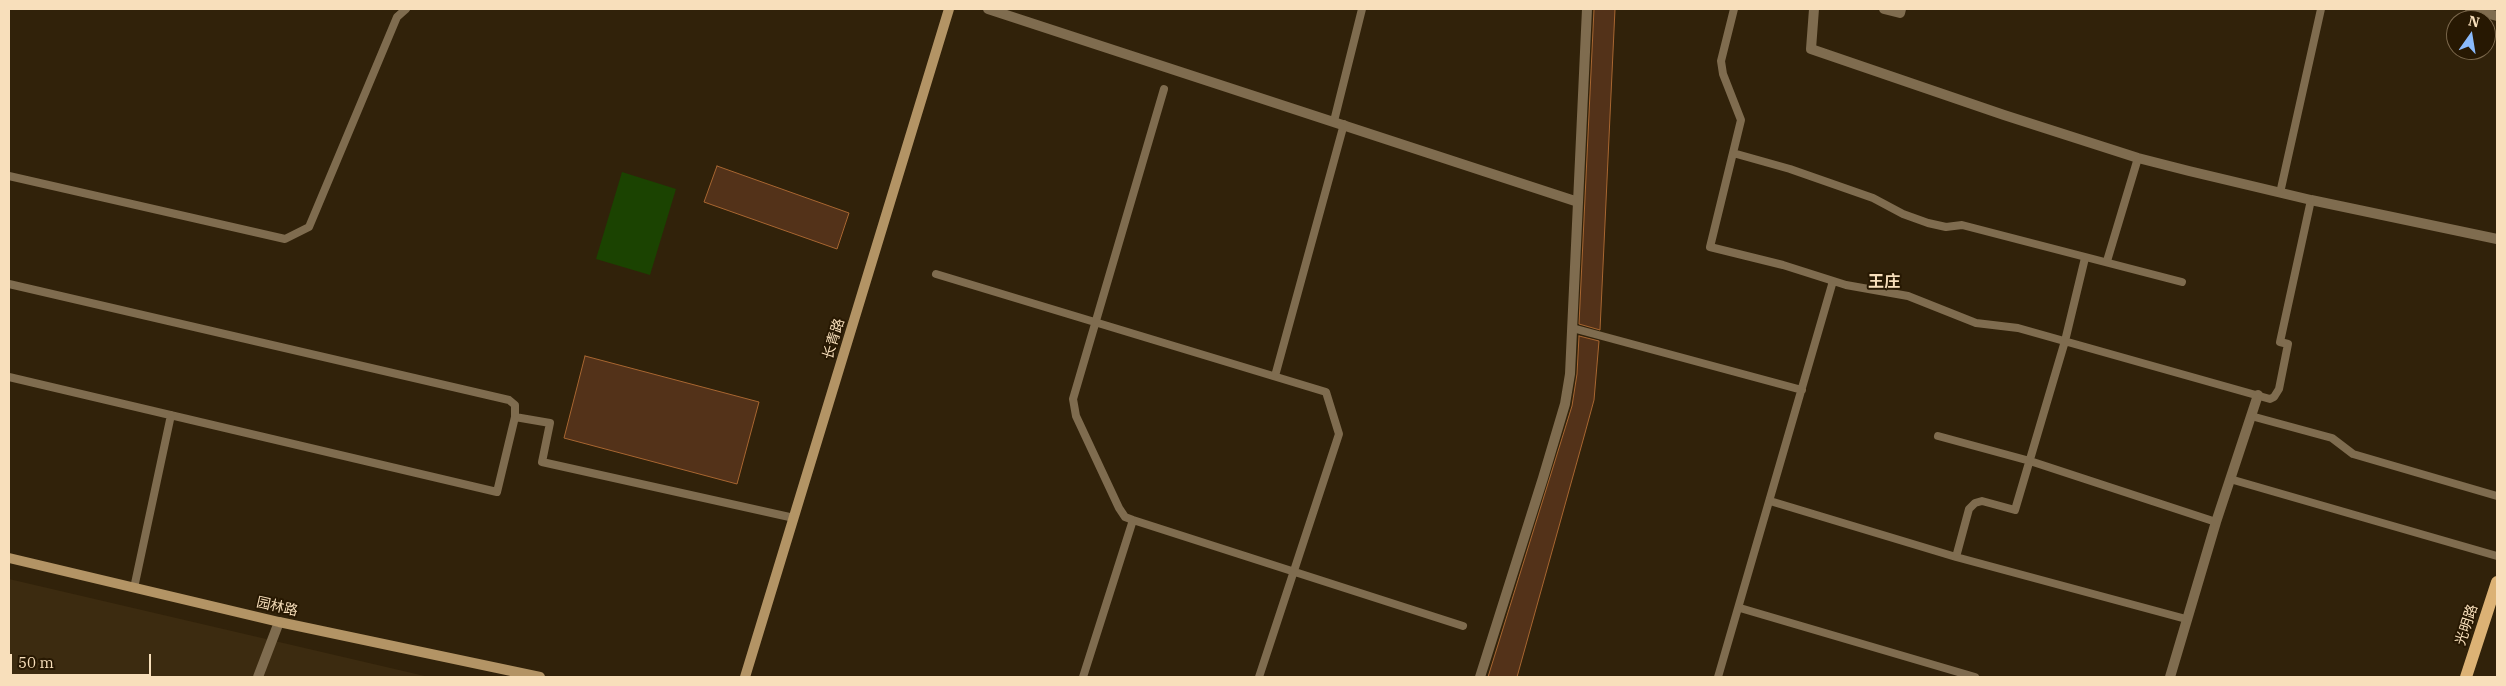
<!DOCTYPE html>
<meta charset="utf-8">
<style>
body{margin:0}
#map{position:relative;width:2506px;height:686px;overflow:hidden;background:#31220a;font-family:"IBM Plex Serif",serif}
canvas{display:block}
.frame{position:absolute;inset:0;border:10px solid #f8dfbb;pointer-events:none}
.north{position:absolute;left:2446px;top:10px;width:50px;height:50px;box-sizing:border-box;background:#271802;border:1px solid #7b684c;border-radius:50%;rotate:13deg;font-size:14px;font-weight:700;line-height:20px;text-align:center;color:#f8dfbb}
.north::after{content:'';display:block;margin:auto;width:18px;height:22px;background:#8abafc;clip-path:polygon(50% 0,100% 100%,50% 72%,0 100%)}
.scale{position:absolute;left:10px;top:654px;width:141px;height:22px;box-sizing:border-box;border:2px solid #f8dfbb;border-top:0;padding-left:6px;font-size:15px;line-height:18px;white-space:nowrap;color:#f8dfbb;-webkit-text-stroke:4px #271802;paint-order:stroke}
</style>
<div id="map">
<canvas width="2506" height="686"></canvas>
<div class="frame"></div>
<div class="north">N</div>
<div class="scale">50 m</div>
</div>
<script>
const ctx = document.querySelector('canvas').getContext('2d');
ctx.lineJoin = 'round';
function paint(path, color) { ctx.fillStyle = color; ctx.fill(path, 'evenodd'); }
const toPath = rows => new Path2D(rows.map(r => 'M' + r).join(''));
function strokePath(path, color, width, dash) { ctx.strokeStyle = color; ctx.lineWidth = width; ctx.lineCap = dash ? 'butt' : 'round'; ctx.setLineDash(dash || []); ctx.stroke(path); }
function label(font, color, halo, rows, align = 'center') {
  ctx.font = font + ' "IBM Plex Serif","Noto Sans SC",serif'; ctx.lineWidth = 4; ctx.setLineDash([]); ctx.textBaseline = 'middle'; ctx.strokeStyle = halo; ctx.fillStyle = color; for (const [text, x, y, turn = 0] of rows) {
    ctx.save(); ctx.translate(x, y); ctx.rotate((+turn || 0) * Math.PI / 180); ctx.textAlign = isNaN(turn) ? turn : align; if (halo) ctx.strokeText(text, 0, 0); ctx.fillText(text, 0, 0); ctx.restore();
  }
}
paint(toPath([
 [9,579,429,677,9,677]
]), '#3c2b10');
paint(toPath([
 [622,172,676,189,650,275,596,259]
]), '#1b4301');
const building = toPath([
 [1594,9,1615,9,1600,330,1579,324,1594,9],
 [717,166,849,213,837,249,704,202,717,166],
 [1579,336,1599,341,1594,400,1585,433,1517,677,1488,677,1572,406,1577,374,1579,336],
 [585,356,759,402,737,484,564,438,585,356]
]);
paint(building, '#533219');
strokePath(building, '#a86631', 1);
strokePath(toPath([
 [1734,9,1721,61,1723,74,1741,120,1710,247,1783,265,1846,285,1908,296,1976,323,2018,328,2270,399,2274,397,2279,389,2288,344,2280,342,2311,200],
 [1164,89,1073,399,1076,416,1119,508,1125,517,1133,520,1463,626],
 [1334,121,1362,9],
 [1733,153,1790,169,1873,198,1903,214,1928,223,1946,227,1962,225,2182,282],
 [9,176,285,239,309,227,397,17,406,9],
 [2280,193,2321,9],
 [2107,261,2138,158],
 [936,274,1326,392,1339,434,1259,677],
 [9,284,509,400,515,405,515,417],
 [1576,329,1802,390],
 [1275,376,1344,124],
 [9,377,497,492,515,417,550,423,542,462,794,518],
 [2251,416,2332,438,2353,454,2497,496],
 [1938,436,2030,461,2216,522],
 [2230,479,2497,556],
 [1770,501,1956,557,2186,619],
 [1956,557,1969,509,1975,503,1982,501,2015,510,2065,341,2085,258],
 [134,588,171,415],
 [1740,608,1975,677],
 [1083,677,1133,520],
 [1718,677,1833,281]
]), '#7f6c4f', 8);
strokePath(toPath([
 [988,9,1578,202],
 [1814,9,1811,49,2004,115,2138,158,2189,171,2311,200,2497,239],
 [1884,9,1900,13,1901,9],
 [2470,9,2497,16],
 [258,677,279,622],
 [1480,677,1543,478,1565,404,1570,374,1587,9],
 [2170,677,2216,522,2258,395]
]), '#7f6c4f', 10);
strokePath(toPath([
 [9,558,279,622,540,677],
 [745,677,949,9]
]), '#b39465', 10);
strokePath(toPath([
 [2466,677,2497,582]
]), '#dcb275', 12);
label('14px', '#f8dfbb', '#271802', [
 ["长青路",834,339,-73],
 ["园林路",277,607,13],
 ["光明路",2467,625,-72]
]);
label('bold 16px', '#f8dfbb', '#271802', [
 ["王庄",1884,282]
]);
</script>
